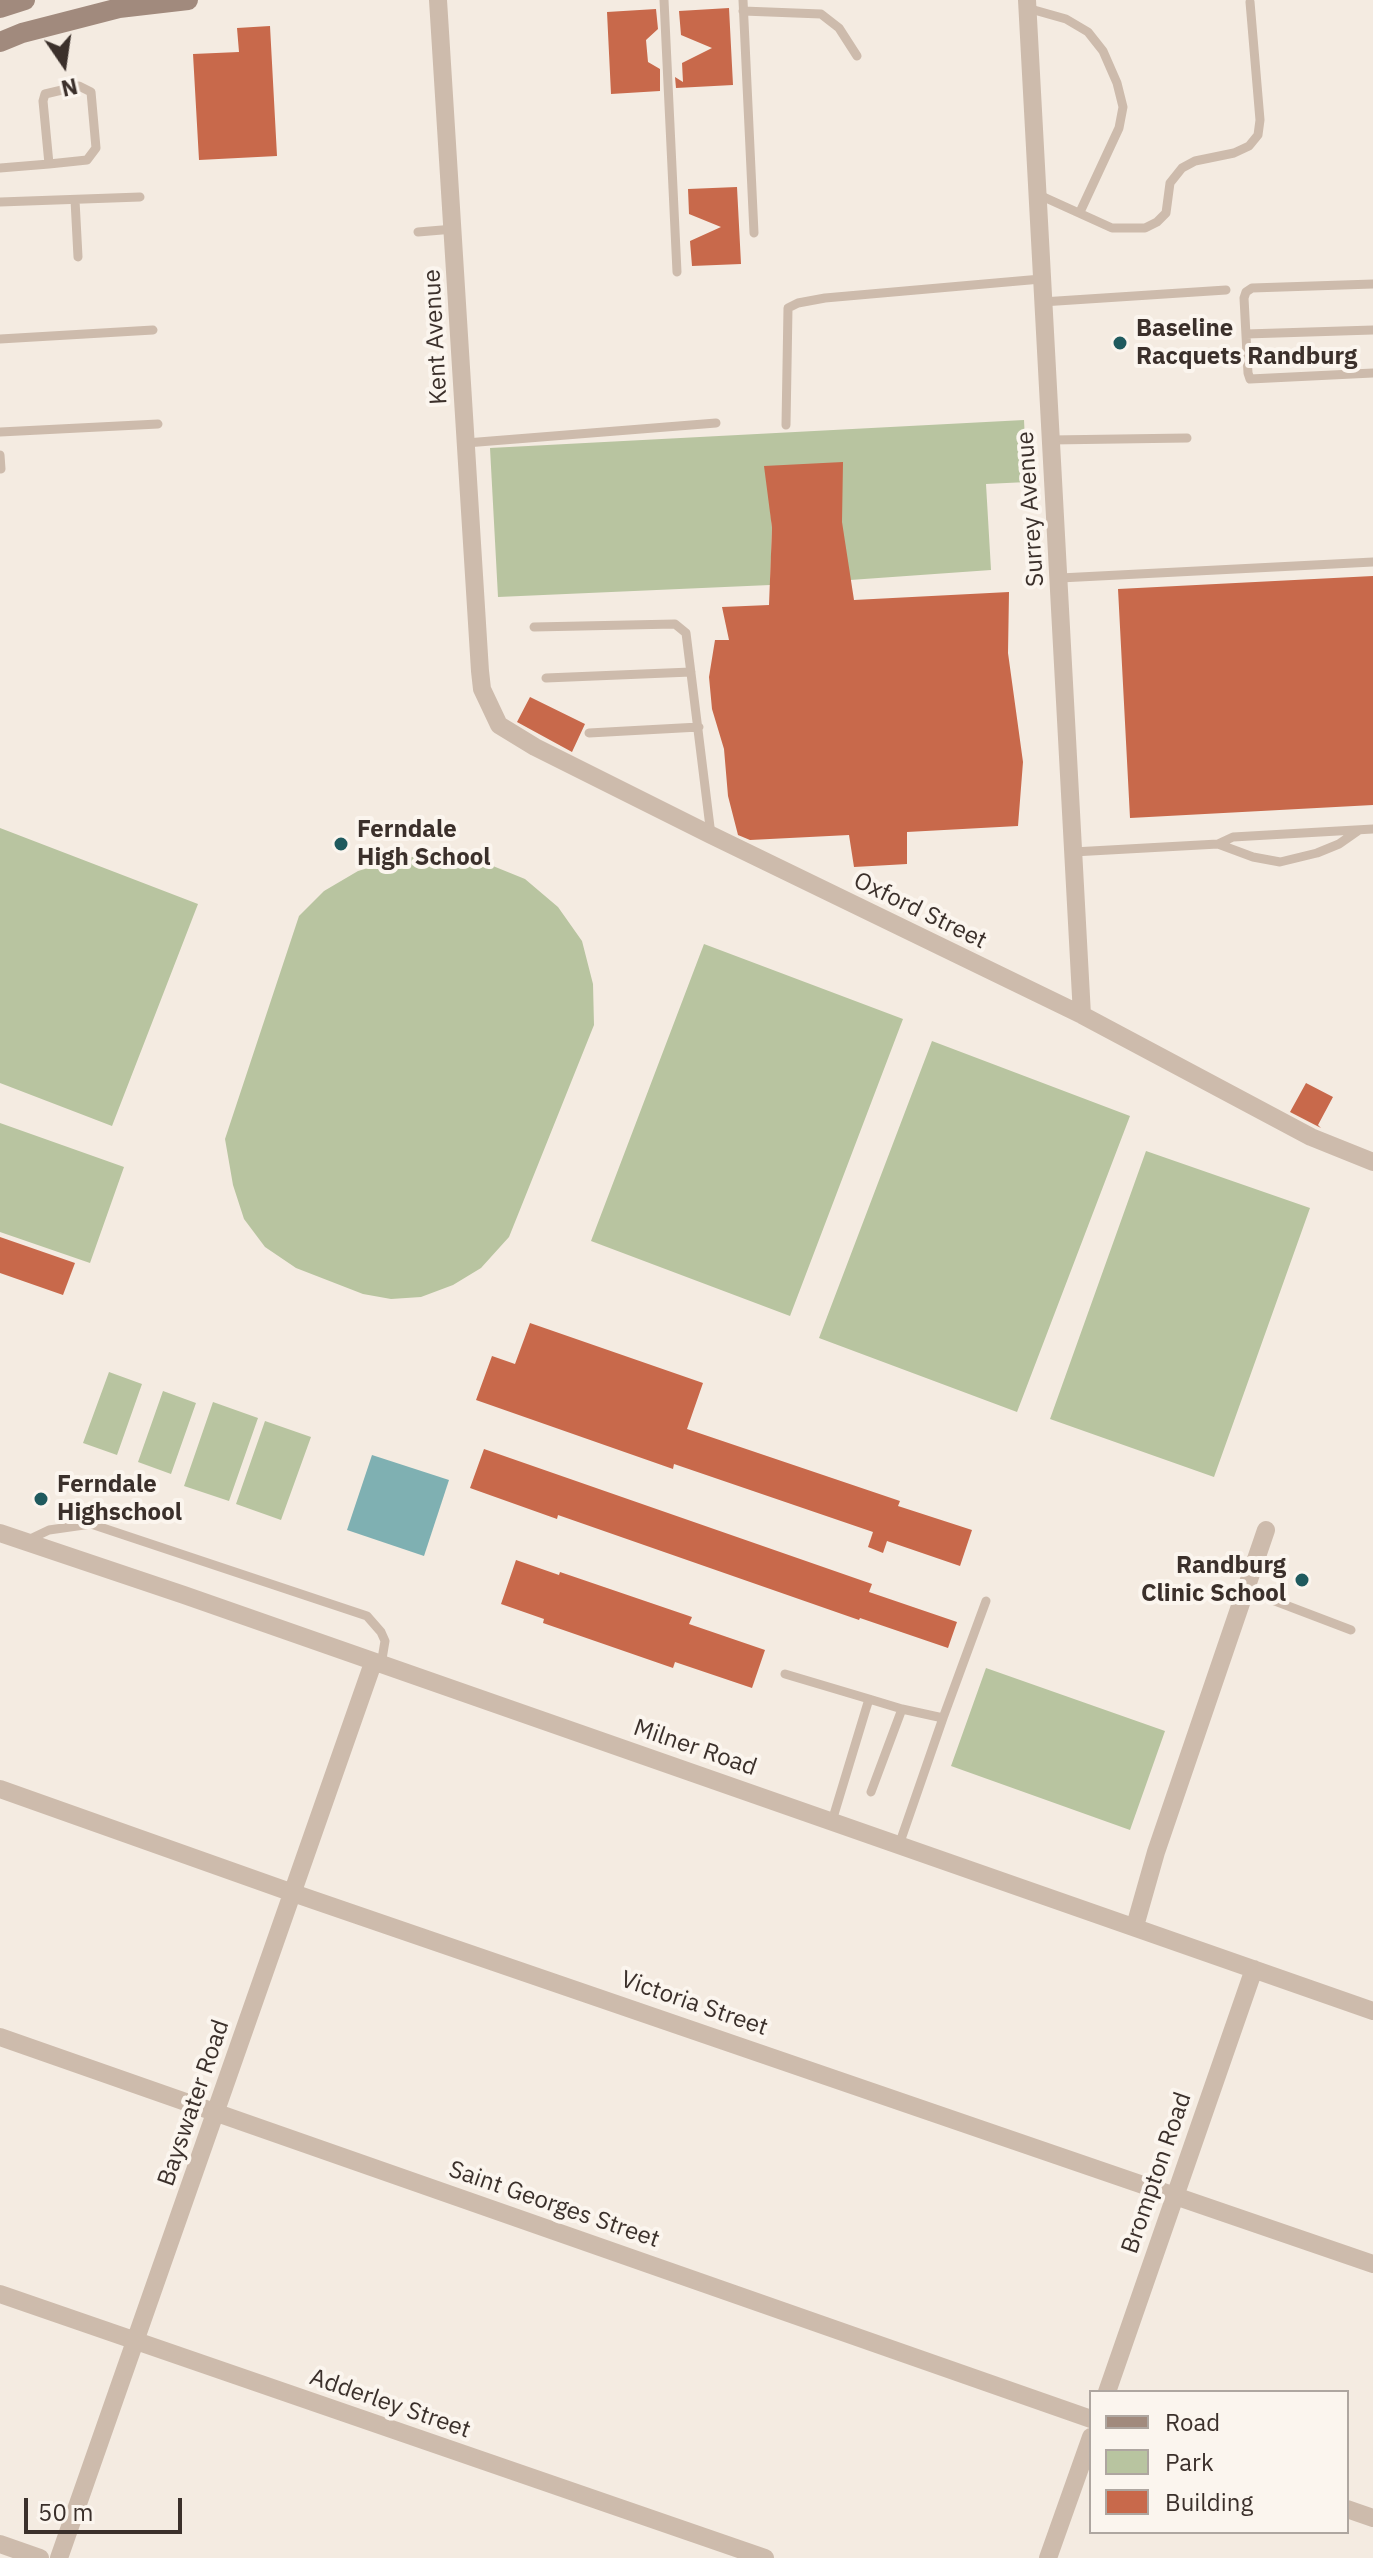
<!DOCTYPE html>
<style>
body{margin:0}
#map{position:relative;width:1373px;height:2558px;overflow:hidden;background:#f4ebe1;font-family:"IBM Plex Sans",sans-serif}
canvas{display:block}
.legend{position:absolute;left:1089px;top:2390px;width:260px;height:144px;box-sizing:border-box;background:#fbf5ee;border:2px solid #aea6a0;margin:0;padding:10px 14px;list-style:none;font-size:24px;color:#3b302b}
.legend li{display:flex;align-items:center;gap:16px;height:40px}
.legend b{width:40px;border:2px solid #aea6a0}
.north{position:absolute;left:24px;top:24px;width:80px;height:80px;-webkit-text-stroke:6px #fbf5ee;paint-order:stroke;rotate:167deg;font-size:22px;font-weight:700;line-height:32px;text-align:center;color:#3b302b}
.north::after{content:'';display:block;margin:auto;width:28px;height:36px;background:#3b302b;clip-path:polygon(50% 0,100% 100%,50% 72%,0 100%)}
.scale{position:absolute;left:24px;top:2498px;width:158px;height:36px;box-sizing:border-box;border:4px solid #3b302b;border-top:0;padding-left:10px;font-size:24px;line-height:28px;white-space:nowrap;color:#3b302b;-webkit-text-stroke:6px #fbf5ee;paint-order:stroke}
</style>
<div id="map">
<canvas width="1373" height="2558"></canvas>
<ul class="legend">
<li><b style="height:10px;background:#a18a7d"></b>Road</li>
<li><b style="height:22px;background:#b8c4a0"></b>Park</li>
<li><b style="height:22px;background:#c8694b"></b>Building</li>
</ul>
<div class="north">N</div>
<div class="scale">50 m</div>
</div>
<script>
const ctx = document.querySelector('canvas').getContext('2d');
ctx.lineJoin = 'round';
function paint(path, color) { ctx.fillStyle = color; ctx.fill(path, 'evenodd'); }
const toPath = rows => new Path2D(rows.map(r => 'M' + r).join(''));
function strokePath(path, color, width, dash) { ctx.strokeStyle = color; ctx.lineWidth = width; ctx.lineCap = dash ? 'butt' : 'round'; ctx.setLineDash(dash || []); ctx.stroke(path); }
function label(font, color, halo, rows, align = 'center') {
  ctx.font = font + ' "IBM Plex Sans",sans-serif'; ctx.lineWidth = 8; ctx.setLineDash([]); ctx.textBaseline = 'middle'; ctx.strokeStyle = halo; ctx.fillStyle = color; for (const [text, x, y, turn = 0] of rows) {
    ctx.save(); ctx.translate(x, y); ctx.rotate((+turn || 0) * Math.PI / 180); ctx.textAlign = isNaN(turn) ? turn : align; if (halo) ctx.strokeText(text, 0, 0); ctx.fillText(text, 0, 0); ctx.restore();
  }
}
paint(toPath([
 [1024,420,1027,482,986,484,991,570,850,580,769,496,772,528,770,585,498,597,490,448],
 [0,828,198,904,112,1126,0,1083],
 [445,854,488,864,525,879,558,907,582,941,593,984,594,1025,509,1237,481,1268,453,1285,421,1297,391,1299,363,1294,296,1268,265,1247,244,1219,233,1185,225,1139,299,916,324,891,358,871,402,858],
 [704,944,903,1019,790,1316,591,1241],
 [932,1041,1130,1116,1017,1412,819,1338],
 [0,1123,124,1167,90,1263,0,1232],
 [1146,1151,1310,1208,1214,1477,1050,1419],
 [109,1372,142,1384,117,1455,83,1443],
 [163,1391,196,1403,171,1474,138,1462],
 [213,1402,258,1418,229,1501,184,1486],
 [265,1421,311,1437,281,1520,236,1504],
 [986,1668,1165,1731,1130,1830,951,1766]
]), '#b8c4a0');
paint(toPath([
 [372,1455,449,1480,424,1556,347,1530]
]), '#7fb0b2');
paint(toPath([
 [729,8,733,85,676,88,675,77,683,82,682,63,712,48,681,35,679,11],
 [656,9,658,29,646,40,648,62,660,69,660,91,611,94,607,12],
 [270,26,277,156,199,160,193,54,239,52,237,28],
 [737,187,741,264,692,266,690,241,721,227,689,214,688,189],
 [843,462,842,522,854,600,1009,592,1008,653,1023,762,1018,826,907,832,907,864,854,867,849,835,750,840,738,835,728,796,724,749,712,709,709,677,715,640,729,640,722,607,769,605,772,528,764,466],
 [1373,576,1373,805,1130,818,1118,589],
 [530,697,585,724,572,752,517,722],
 [1306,1083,1333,1097,1318,1125,1321,1128,1290,1112],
 [0,1237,75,1263,63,1295,0,1273],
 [530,1323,703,1383,687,1429,900,1501,898,1506,972,1530,960,1566,887,1541,883,1553,868,1547,873,1532,674,1464,673,1469,476,1400,492,1356,515,1364],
 [484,1449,872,1584,869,1592,957,1622,948,1648,860,1618,859,1620,558,1515,557,1519,470,1488],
 [516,1560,559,1575,560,1572,692,1617,689,1624,765,1650,752,1688,675,1662,673,1668,543,1623,544,1619,501,1604]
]), '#c8694b');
strokePath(toPath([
 [664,0,677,272],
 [743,0,754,233],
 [1027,8,1066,19,1088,32,1103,51,1117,83,1123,107,1119,128,1080,212],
 [743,11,821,14,839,28,857,56],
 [0,168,49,164,87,160,96,148,91,92,79,86,45,94,43,101,49,164],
 [1037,194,1112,228,1145,228,1157,222,1166,213,1170,183,1182,168,1195,161,1234,153,1249,146,1258,135,1260,120,1250,2],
 [75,200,78,257],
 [0,202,140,197],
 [418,232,454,229],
 [1373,284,1252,288,1246,292,1244,298,1248,373,1250,379,1373,373],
 [1042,302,1226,290],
 [1246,334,1373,330],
 [0,339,153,330],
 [786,425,788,308,798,303,825,298,1041,279],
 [0,432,158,424],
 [1051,440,1187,438],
 [466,443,716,423],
 [0,455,1,469],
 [1060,578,1373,562],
 [534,627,675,624,686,633,711,835],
 [546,678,691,672],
 [589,733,699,727],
 [1218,844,1233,837,1373,829],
 [1073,852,1218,844,1253,857,1280,862,1317,853,1339,844,1359,830],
 [28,1540,49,1530,91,1524,367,1616,381,1632,385,1641,381,1665],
 [1246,1590,1351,1630],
 [785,1674,869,1699,832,1821],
 [869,1699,902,1709,871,1792],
 [943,1718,986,1601],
 [899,1845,943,1718,902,1709]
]), '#cdbbac', 9);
strokePath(toPath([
 [438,0,480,671,482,689,499,725,535,747,711,835,1082,1015,1311,1137,1373,1162],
 [1027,0,1082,1015],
 [0,1533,184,1595,1373,2011],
 [0,1789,293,1893,1373,2264],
 [1135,1926,1156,1852,1266,1530],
 [0,2037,1091,2419],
 [0,2294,765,2558],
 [1107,2392,1254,1969],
 [1347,2509,1373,2518],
 [0,2544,40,2558],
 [59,2558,373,1663],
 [1048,2558,1091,2437]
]), '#cdbbac', 18);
strokePath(toPath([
 [0,8,25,0],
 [0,42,22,33,119,8,188,0]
]), '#a18a7d', 20);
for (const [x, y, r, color] of [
 [1120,343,8,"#1f5a5e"],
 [341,844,8,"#1f5a5e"],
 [41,1499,8,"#1f5a5e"],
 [1302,1580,8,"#1f5a5e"]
]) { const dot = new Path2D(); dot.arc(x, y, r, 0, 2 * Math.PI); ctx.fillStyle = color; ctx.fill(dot); strokePath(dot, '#fbf5ee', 3); }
label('bold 24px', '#3b302b', '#fbf5ee', [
 ["Baseline",1136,329],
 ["Racquets Randburg",1136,357],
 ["Ferndale",357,830],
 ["High School",357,858],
 ["Ferndale",57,1485],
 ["Highschool",57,1513],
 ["Randburg",1286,1566,"right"],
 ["Clinic School",1286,1594,"right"]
], 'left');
label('24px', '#3b302b', '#fbf5ee', [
 ["Kent Avenue",436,337,-93],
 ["Surrey Avenue",1031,509,-94],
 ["Oxford Street",920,911,26],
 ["Milner Road",695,1748,19],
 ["Victoria Street",694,2004,19],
 ["Bayswater Road",194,2103,-71],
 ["Brompton Road",1157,2173,-71],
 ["Saint Georges Street",554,2205,19],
 ["Adderley Street",390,2404,19]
]);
</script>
